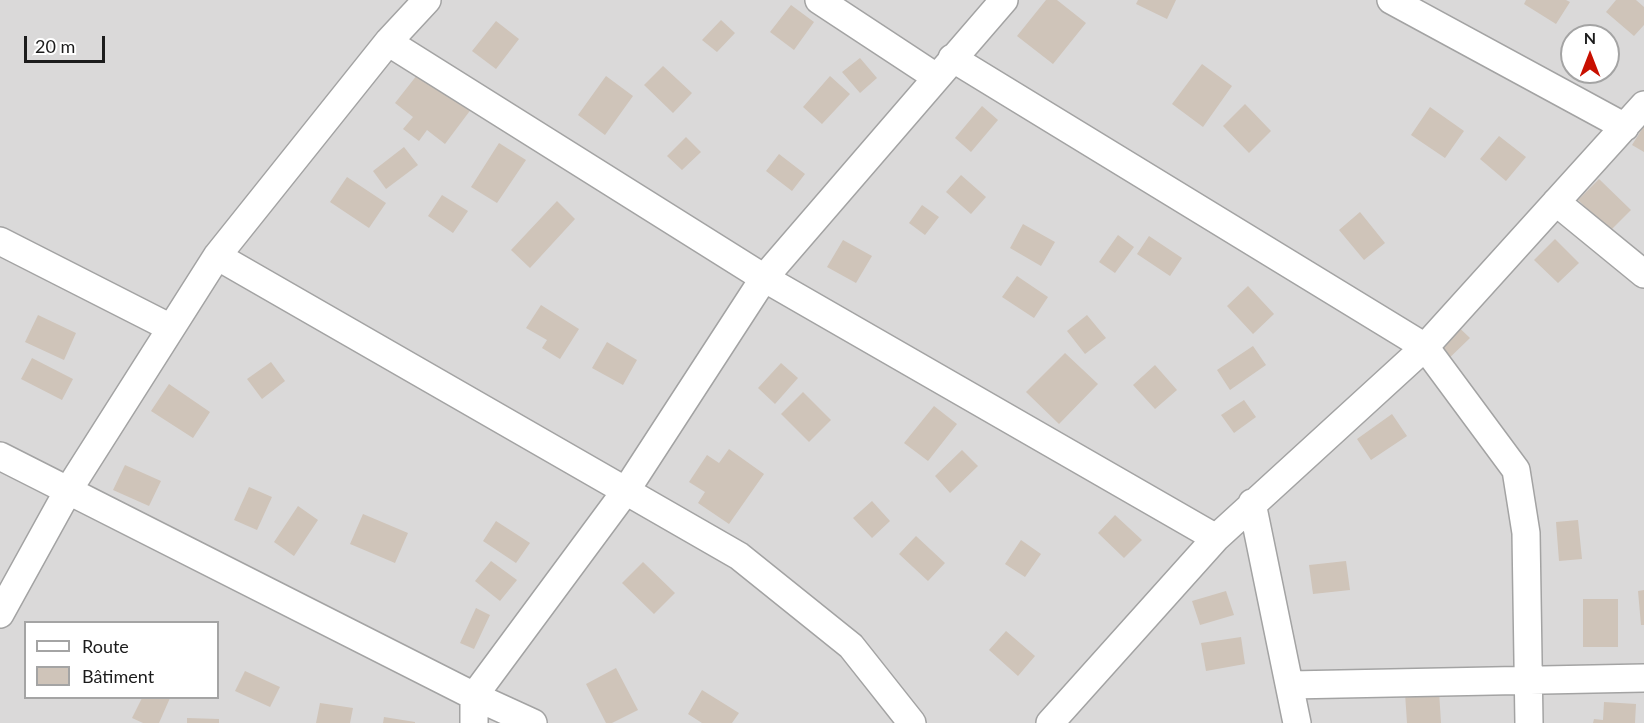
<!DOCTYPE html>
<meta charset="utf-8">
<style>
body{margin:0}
#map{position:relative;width:1644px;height:723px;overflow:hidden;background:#efebe0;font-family:Lato,sans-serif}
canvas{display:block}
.legend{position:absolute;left:24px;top:621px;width:195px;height:78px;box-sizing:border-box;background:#fff;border:2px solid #a4a4a4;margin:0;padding:8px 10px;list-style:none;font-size:18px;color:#1c1c1c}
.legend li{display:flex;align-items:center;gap:12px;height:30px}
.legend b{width:30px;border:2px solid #a4a4a4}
.north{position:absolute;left:1560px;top:24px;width:60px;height:60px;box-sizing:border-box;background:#fff;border:2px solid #a4a4a4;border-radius:50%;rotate:0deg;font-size:16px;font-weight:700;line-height:24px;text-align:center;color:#1c1c1c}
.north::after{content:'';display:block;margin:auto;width:21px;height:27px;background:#c80f00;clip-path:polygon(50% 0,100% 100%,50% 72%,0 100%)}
.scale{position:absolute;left:24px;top:36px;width:81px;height:27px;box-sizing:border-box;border:3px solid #1c1c1c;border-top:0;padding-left:8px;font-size:18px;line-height:21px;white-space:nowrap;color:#1c1c1c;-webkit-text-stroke:4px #fff;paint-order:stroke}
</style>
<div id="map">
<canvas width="1644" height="723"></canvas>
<ul class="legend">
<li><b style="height:8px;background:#fff"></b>Route</li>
<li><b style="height:16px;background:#cfc4b9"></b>Bâtiment</li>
</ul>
<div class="north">N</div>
<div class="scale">20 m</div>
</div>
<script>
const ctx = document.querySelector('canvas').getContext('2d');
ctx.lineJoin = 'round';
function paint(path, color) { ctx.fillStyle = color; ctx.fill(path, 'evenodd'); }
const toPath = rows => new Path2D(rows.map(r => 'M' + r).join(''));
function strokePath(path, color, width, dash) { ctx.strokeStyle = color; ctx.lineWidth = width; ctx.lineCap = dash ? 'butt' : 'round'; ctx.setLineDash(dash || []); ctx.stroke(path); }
paint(toPath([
 [0,0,1644,0,1644,723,0,723],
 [1572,36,1608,36,1608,72,1572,72],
 [26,622,218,622,218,698,26,698]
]), '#dad9d9');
paint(toPath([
 [1046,0,1057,0,1086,23,1053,64,1017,36],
 [1138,0,1176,0,1167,19,1136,4],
 [1526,0,1566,0,1570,2,1556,24,1524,4],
 [1616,0,1636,0,1644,7,1644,25,1634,36,1606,12],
 [791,5,814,22,794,50,770,32],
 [721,20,735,33,717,52,702,40],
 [496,21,519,39,496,69,472,51],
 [860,58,877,78,860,93,842,72],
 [1202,64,1232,86,1203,127,1172,104],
 [663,66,692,93,673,113,644,85],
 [421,70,472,108,445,144,427,130,419,141,403,129,413,117,395,103],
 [606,76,633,96,605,135,578,115],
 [830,76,850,94,822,124,803,107],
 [1245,104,1271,131,1249,153,1223,126],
 [982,106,998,120,971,152,955,138],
 [1430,107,1464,131,1445,158,1411,135],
 [1644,126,1644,152,1632,145],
 [1499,136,1526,157,1506,181,1480,159],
 [686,137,701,152,682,170,667,156],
 [499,143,526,160,497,203,471,187],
 [404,147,418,165,386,189,373,171],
 [779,154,805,174,792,191,766,171],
 [961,175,986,197,971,214,946,192],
 [347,177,386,203,369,228,330,202],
 [1599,179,1631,210,1610,231,1578,200],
 [442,195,468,211,453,233,428,216],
 [557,201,575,219,530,268,511,250],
 [922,205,939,217,925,235,909,223],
 [1360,212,1385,243,1364,260,1339,230],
 [1023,224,1055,242,1041,266,1010,248],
 [1118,235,1134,247,1115,273,1099,262],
 [1149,236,1182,258,1170,276,1137,254],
 [1555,239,1579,263,1558,283,1534,260],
 [843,240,872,256,856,283,827,267],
 [1017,276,1048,297,1034,318,1002,297],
 [1248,286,1274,314,1253,334,1227,306],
 [541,305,579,329,560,359,542,348,547,340,526,328],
 [38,315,76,333,64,360,25,342],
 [1087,315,1106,338,1085,354,1067,331],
 [1450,319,1470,338,1442,365,1423,346],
 [607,342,637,360,623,385,592,368],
 [1253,346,1266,365,1230,390,1217,370],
 [1065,353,1098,384,1059,424,1026,392],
 [32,358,73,379,62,400,21,379],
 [271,362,285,381,262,399,247,379],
 [781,363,798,378,775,404,758,388],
 [1155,365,1177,390,1155,409,1133,385],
 [169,384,210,412,193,438,151,411],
 [803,392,831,420,809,442,781,414],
 [1244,400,1256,417,1234,433,1221,415],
 [934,406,957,424,928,461,904,443],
 [1392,414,1407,436,1371,460,1357,439],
 [729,449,764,474,729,524,698,503,705,492,689,482,707,455,719,463],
 [962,450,978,466,950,493,935,476],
 [125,465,161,481,149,506,113,490],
 [249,487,272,497,257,530,234,520],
 [872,501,890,521,872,538,853,518],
 [298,506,318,520,294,556,274,542],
 [363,514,408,533,395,563,350,544],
 [1115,515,1142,540,1124,558,1098,533],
 [1578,520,1582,559,1559,561,1556,522],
 [496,521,530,543,516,563,483,541],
 [916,536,945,563,928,581,899,554],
 [1021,540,1041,554,1025,577,1005,564],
 [491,561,517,580,500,601,475,581],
 [1346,561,1350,590,1313,594,1309,565],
 [643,562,675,593,654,614,622,583],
 [1644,590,1644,625,1641,625,1638,591],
 [1226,591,1234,615,1200,625,1192,601],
 [1583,599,1618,599,1618,647,1583,647],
 [476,608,490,615,474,649,460,643],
 [1006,631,1035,656,1018,676,989,650],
 [1241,637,1245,664,1206,671,1201,643],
 [616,668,638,710,612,723,606,723,586,684],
 [245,671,280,687,270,707,235,691],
 [702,690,739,713,732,723,702,723,688,714],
 [1439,691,1441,723,1407,723,1405,693],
 [142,698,170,698,159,723,143,723,132,718],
 [1604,702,1636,704,1635,723,1593,723,1594,719,1603,720],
 [320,703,353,708,350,723,316,723],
 [384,717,415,722,415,723,383,723],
 [187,718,219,719,219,723,187,723]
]), '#cfc4b9');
const minor = toPath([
 [819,0,936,77],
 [1391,0,1625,127],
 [388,42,764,278,1216,538],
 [952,58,1425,347,1516,470,1526,533,1529,723],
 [1556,202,1644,274],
 [0,241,171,328],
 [217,256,739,556,851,646,912,723],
 [0,456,474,696,533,723],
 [1252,503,1297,723],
 [0,614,69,489,217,256,388,42,427,0],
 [1290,685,1644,678],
 [474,723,474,696,625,492,764,278,1004,0],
 [1050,723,1216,538,1425,347,1644,105]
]);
strokePath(minor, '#a3a3a3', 30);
strokePath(minor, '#fff', 27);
</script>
